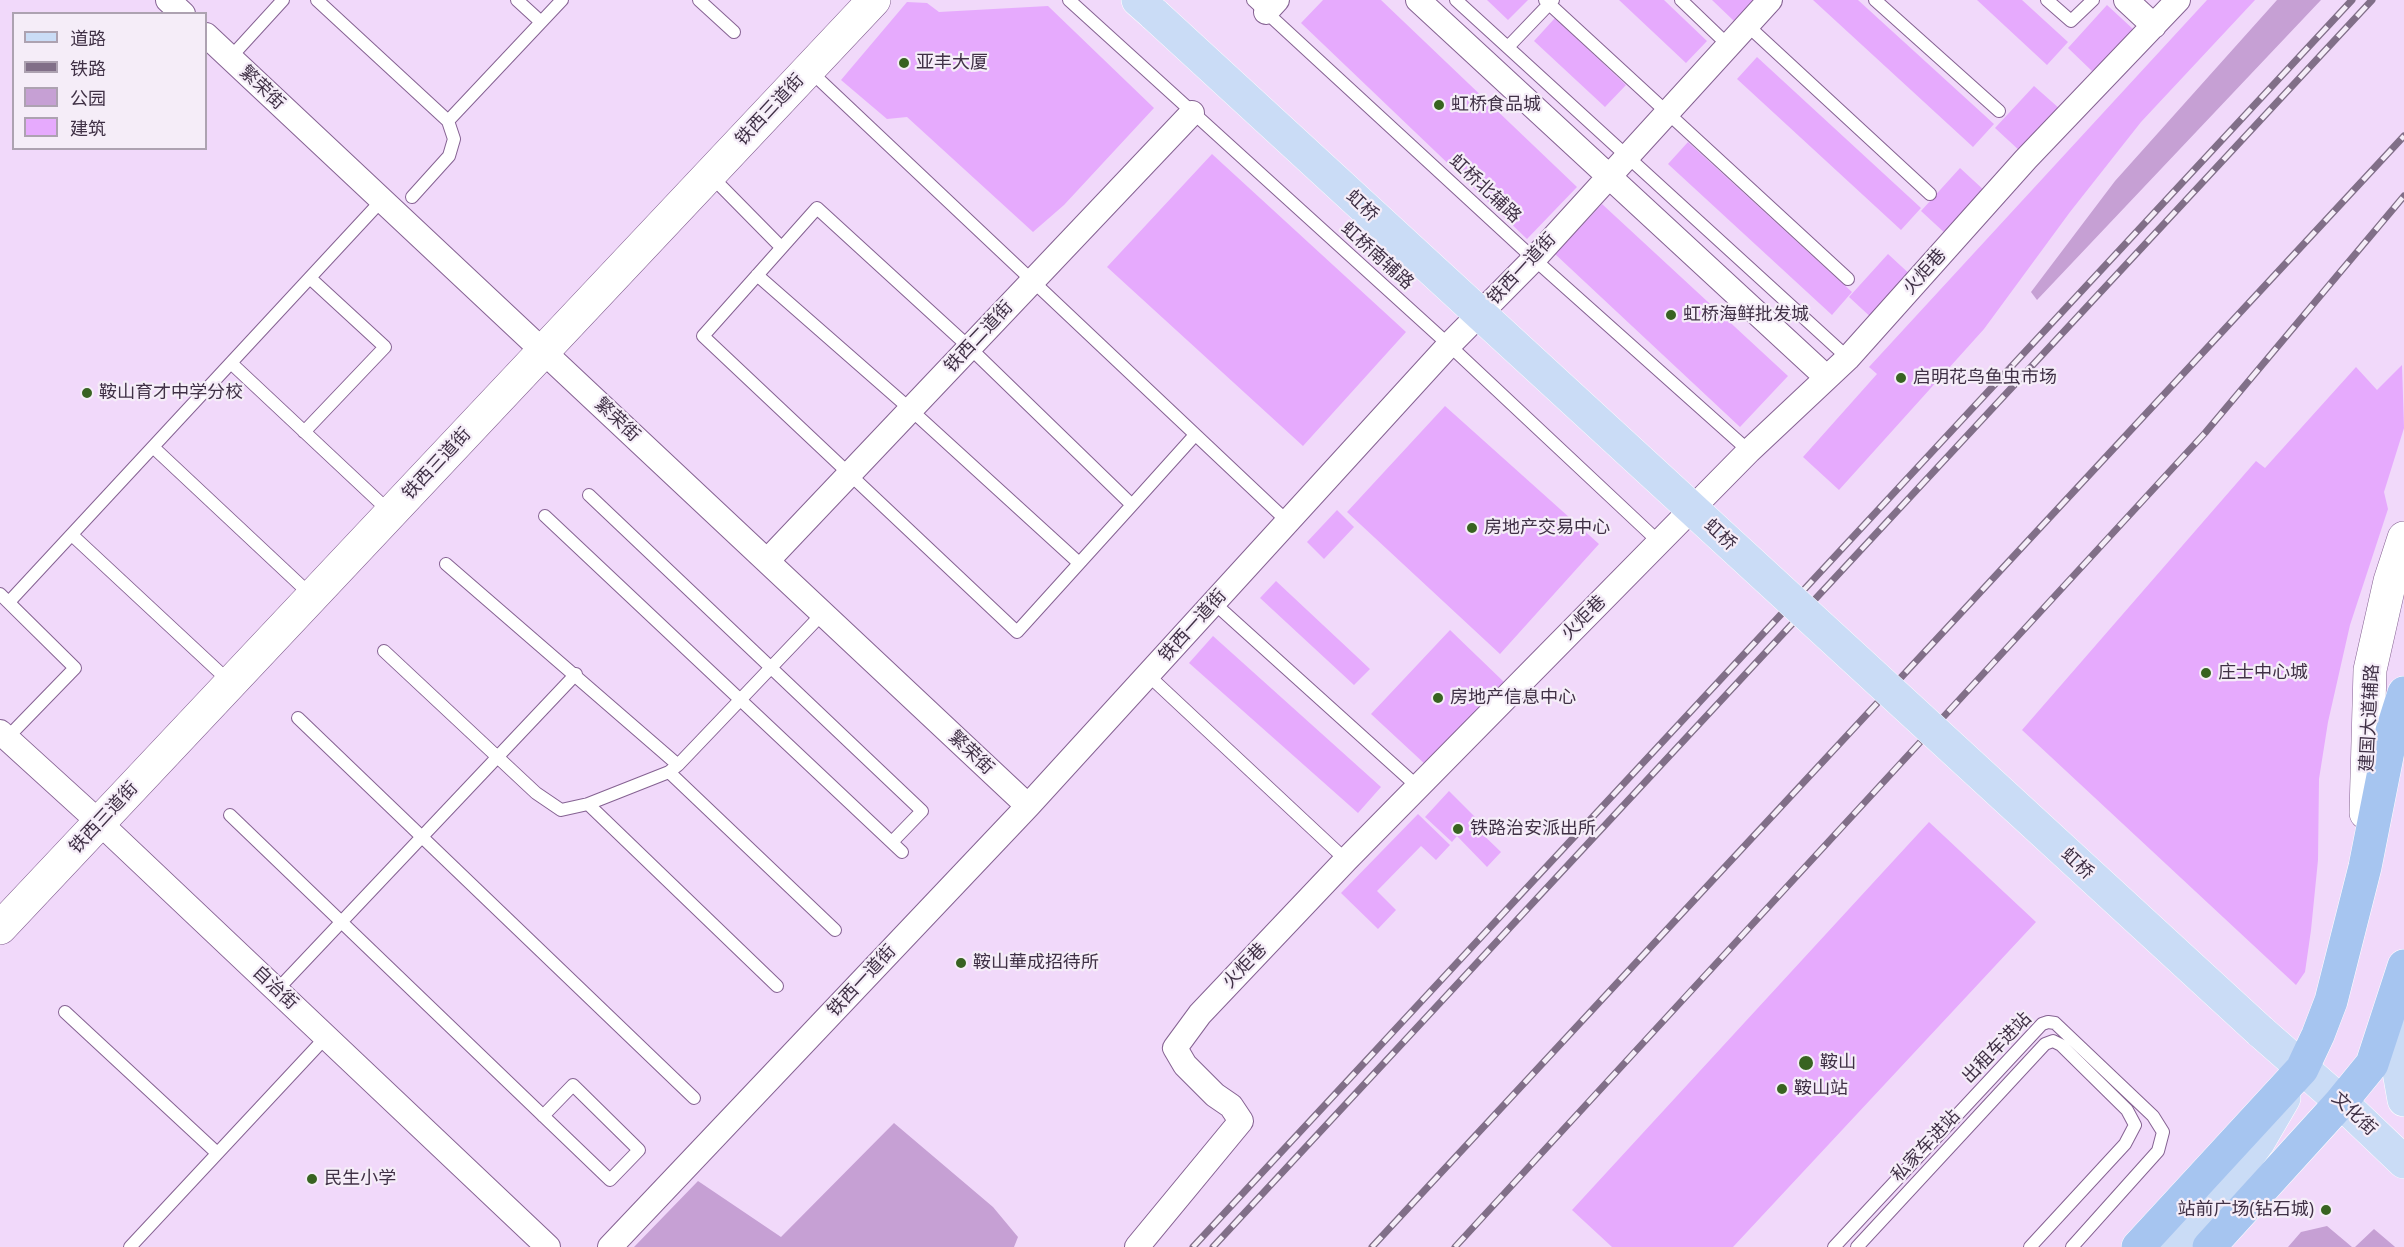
<!DOCTYPE html>
<meta charset="utf-8">
<style>
body{margin:0}
#map{position:relative;width:2404px;height:1247px;overflow:hidden;background:#f1d9fa;font-family:"Open Sans","Noto Sans SC",sans-serif}
canvas{display:block}
.legend{position:absolute;left:12px;top:12px;width:195px;height:138px;box-sizing:border-box;background:#f5edf8;border:2px solid #ada2b1;margin:0;padding:8px 10px;list-style:none;font-size:18px;color:#403146}
.legend li{display:flex;align-items:center;gap:12px;height:30px}
.legend b{width:30px;border:2px solid #ada2b1}
</style>
<div id="map">
<canvas width="2404" height="1247"></canvas>
<ul class="legend">
<li><b style="height:8px;background:#cadcf6"></b>道路</li>
<li><b style="height:8px;background:#816f88"></b>铁路</li>
<li><b style="height:16px;background:#c6a0d4"></b>公园</li>
<li><b style="height:16px;background:#e6aafd"></b>建筑</li>
</ul>
</div>
<script>
const ctx = document.querySelector('canvas').getContext('2d');
ctx.lineJoin = 'round';
function paint(path, color) { ctx.fillStyle = color; ctx.fill(path, 'evenodd'); }
const toPath = rows => new Path2D(rows.map(r => 'M' + r).join(''));
function strokePath(path, color, width, dash) { ctx.strokeStyle = color; ctx.lineWidth = width; ctx.lineCap = dash ? 'butt' : 'round'; ctx.setLineDash(dash || []); ctx.stroke(path); }
function label(font, color, halo, rows, align = 'center') {
  ctx.font = font + ' "Open Sans","Noto Sans SC",sans-serif'; ctx.lineWidth = 4.5; ctx.setLineDash([]); ctx.textBaseline = 'middle'; ctx.strokeStyle = halo; ctx.fillStyle = color; for (const [text, x, y, turn = 0] of rows) {
    ctx.save(); ctx.translate(x, y); ctx.rotate((+turn || 0) * Math.PI / 180); ctx.textAlign = isNaN(turn) ? turn : align; if (halo) ctx.strokeText(text, 0, 0); ctx.fillText(text, 0, 0); ctx.restore();
  }
}
paint(toPath([
 [2277,0,2321,0,2037,300,2031,292,2115,181],
 [894,1123,993,1207,1018,1237,1014,1247,634,1247,698,1181,781,1237],
 [2327,1226,2352,1247,2288,1247,2301,1232],
 [2374,1229,2394,1246,2395,1247,2355,1247]
]), '#c6a0d4');
paint(toPath([
 [1323,0,1381,0,1577,187,1527,239,1301,23],
 [1487,0,1528,0,1508,20],
 [1619,0,1664,0,1707,41,1686,63],
 [1712,0,1754,0,1734,21],
 [1813,0,1858,0,1994,124,1973,147],
 [1977,0,2022,0,2068,42,2047,65],
 [2207,0,2255,0,2141,122,2070,212,1984,329,1839,490,1803,457,1877,374,1869,367],
 [907,2,927,3,939,12,1048,6,1154,108,1064,205,1033,232,907,117,887,119,841,80],
 [2107,5,2133,29,2093,72,2068,48],
 [1555,18,1626,85,1605,107,1534,41],
 [1757,57,1921,208,1901,230,1737,79],
 [2034,86,2060,109,2021,152,1995,128],
 [1688,142,1852,292,1832,315,1668,164],
 [1212,154,1406,332,1303,446,1107,267],
 [1960,168,1986,192,1947,235,1921,211],
 [1602,204,1788,376,1740,427,1555,254],
 [1888,254,1914,278,1875,321,1849,297],
 [2402,365,2404,428,2384,492,2388,509,2350,625,2328,722,2319,779,2318,860,2311,930,2305,972,2296,985,2022,730,2256,461,2265,468,2356,367,2377,390],
 [1445,406,1599,544,1500,654,1347,512],
 [1337,510,1354,527,1324,559,1307,542],
 [1276,581,1370,669,1354,685,1260,598],
 [1450,630,1504,682,1426,765,1371,714],
 [1213,636,1381,787,1358,813,1189,663],
 [1449,791,1476,818,1471,823,1501,852,1487,867,1457,836,1452,842,1425,817],
 [1418,814,1450,845,1436,860,1421,846,1377,891,1396,910,1378,929,1341,893],
 [1929,822,2036,922,1733,1247,1612,1247,1572,1210]
]), '#e6aafd');
const lane = toPath([
 [317,0,448,121,562,0],
 [517,0,541,22],
 [699,0,734,32],
 [1069,0,1449,345,1659,542],
 [1253,0,1534,259,1749,451],
 [1456,0,1848,358],
 [1545,0,1848,279],
 [1681,0,1728,45],
 [1875,0,1999,111],
 [2047,0,2071,21,2093,0],
 [1747,25,1930,194],
 [1508,47,1553,0],
 [230,58,283,0],
 [809,70,1288,522],
 [711,176,781,247],
 [412,197,449,156,454,139,448,121],
 [757,275,910,409,1079,563],
 [231,363,390,512],
 [304,432,385,347,310,278],
 [153,447,312,596],
 [589,495,922,811,892,842],
 [1132,505,969,347,817,208,703,336,1017,632,1132,505,1195,435],
 [545,516,902,852],
 [72,535,231,683],
 [446,564,678,765],
 [0,594,75,668,7,738],
 [9,602,382,200],
 [1214,603,1418,787],
 [384,651,536,793,561,810,588,804,669,772,678,765,823,613],
 [1148,675,1346,860],
 [298,718,694,1098],
 [669,772,835,930],
 [588,804,777,986],
 [230,815,610,1180,639,1150,573,1085,543,1116],
 [277,990,576,674],
 [65,1012,217,1153],
 [130,1247,326,1037],
 [1834,1247,2042,1024,2048,1022,2055,1023,2153,1116,2163,1132,2158,1151,2072,1247],
 [1857,1247,2045,1044,2053,1041,2061,1045,2127,1110,2135,1125,2125,1144,2030,1247]
]);
const street = toPath([
 [168,0,183,14],
 [1418,0,1825,376],
 [2126,0,2154,26],
 [1266,12,1277,0],
 [206,35,1028,806],
 [767,561,1192,113],
 [0,732,100,823,548,1247],
 [610,1247,1028,806,1449,345,1534,259,1770,0],
 [1137,1247,1241,1121,1231,1106,1215,1095,1185,1065,1175,1048,1200,1014,1346,860,1749,451,1848,358,2026,159,2178,0]
]);
const secondary = toPath([
 [2366,813,2370,670,2390,581,2404,538],
 [0,928,874,0]
]);
const primary = toPath([
 [1138,0,1155,15],
 [2403,992,2398,1066,2404,1100],
 [2260,1031,2341,1102,2404,1162],
 [2170,1247,2226,1186,2259,1141,2284,1098]
]);
const highway = toPath([
 [2138,1247,2302,1069,2318,1035,2331,1001,2365,867,2392,731,2404,693],
 [2209,1247,2341,1102,2372,1064,2404,966]
]);
strokePath(lane, '#856292', 14);
strokePath(street, '#856292', 26);
strokePath(secondary, '#856292', 34);
strokePath(primary, '#fff', 34);
strokePath(highway, '#fff', 34);
strokePath(lane, '#fff', 12);
strokePath(street, '#fff', 24);
strokePath(secondary, '#fff', 33);
strokePath(primary, '#cadcf6', 33);
strokePath(highway, '#a6c5f0', 33);
const rail = toPath([
 [1193,1247,2352,0],
 [1213,1247,2372,0],
 [1372,1247,2404,136],
 [1455,1247,2205,433,2404,196]
]);
strokePath(rail, '#816f88', 7);
strokePath(rail, '#f5edf8', 4.5, [14]);
const primaryBridge = toPath([
 [1155,15,2260,1031]
]);
strokePath(primaryBridge, '#fff', 34, []);
strokePath(primaryBridge, '#cadcf6', 33);
for (const [x, y, r, color] of [
 [904,63,6,"#386321"],
 [1439,105,6,"#386321"],
 [1671,315,6,"#386321"],
 [1901,378,6,"#386321"],
 [87,393,6,"#386321"],
 [1472,528,6,"#386321"],
 [2206,673,6,"#386321"],
 [1438,698,6,"#386321"],
 [1458,829,6,"#386321"],
 [961,963,6,"#386321"],
 [1806,1063,8,"#386321"],
 [1782,1089,6,"#386321"],
 [312,1179,6,"#386321"],
 [2326,1210,6,"#386321"]
]) { const dot = new Path2D(); dot.arc(x, y, r, 0, 2 * Math.PI); ctx.fillStyle = color; ctx.fill(dot); strokePath(dot, '#f5edf8', 2); }
label('18px', '#403146', '#f5edf8', [
 ["亚丰大厦",916,63],
 ["虹桥食品城",1451,105],
 ["虹桥海鲜批发城",1683,315],
 ["启明花鸟鱼虫市场",1913,378],
 ["鞍山育才中学分校",99,393],
 ["房地产交易中心",1484,528],
 ["庄士中心城",2218,673],
 ["房地产信息中心",1450,698],
 ["铁路治安派出所",1470,829],
 ["鞍山華成招待所",973,963],
 ["鞍山",1820,1063],
 ["鞍山站",1794,1089],
 ["民生小学",324,1179],
 ["站前广场(钻石城)",2314,1210,"right"]
], 'left');
label('18px', '#403146', '#f5edf8', [
 ["繁荣街",262,88,43],
 ["铁西三道街",770,110,-47],
 ["虹桥北辅路",1485,189,43],
 ["虹桥",1362,206,43],
 ["虹桥南辅路",1377,256,42],
 ["铁西一道街",1522,269,-47],
 ["火炬巷",1925,272,-48],
 ["铁西二道街",979,337,-47],
 ["繁荣街",617,420,43],
 ["铁西三道街",437,464,-47],
 ["虹桥",1720,535,43],
 ["火炬巷",1584,618,-45],
 ["铁西一道街",1193,626,-48],
 ["建国大道辅路",2370,718,-87],
 ["繁荣街",971,753,43],
 ["铁西三道街",104,818,-47],
 ["虹桥",2077,864,43],
 ["火炬巷",1245,966,-46],
 ["铁西一道街",862,981,-47],
 ["自治街",275,988,43],
 ["出租车进站",1997,1048,-46],
 ["文化街",2354,1114,43],
 ["私家车进站",1926,1146,-47]
]);
</script>
